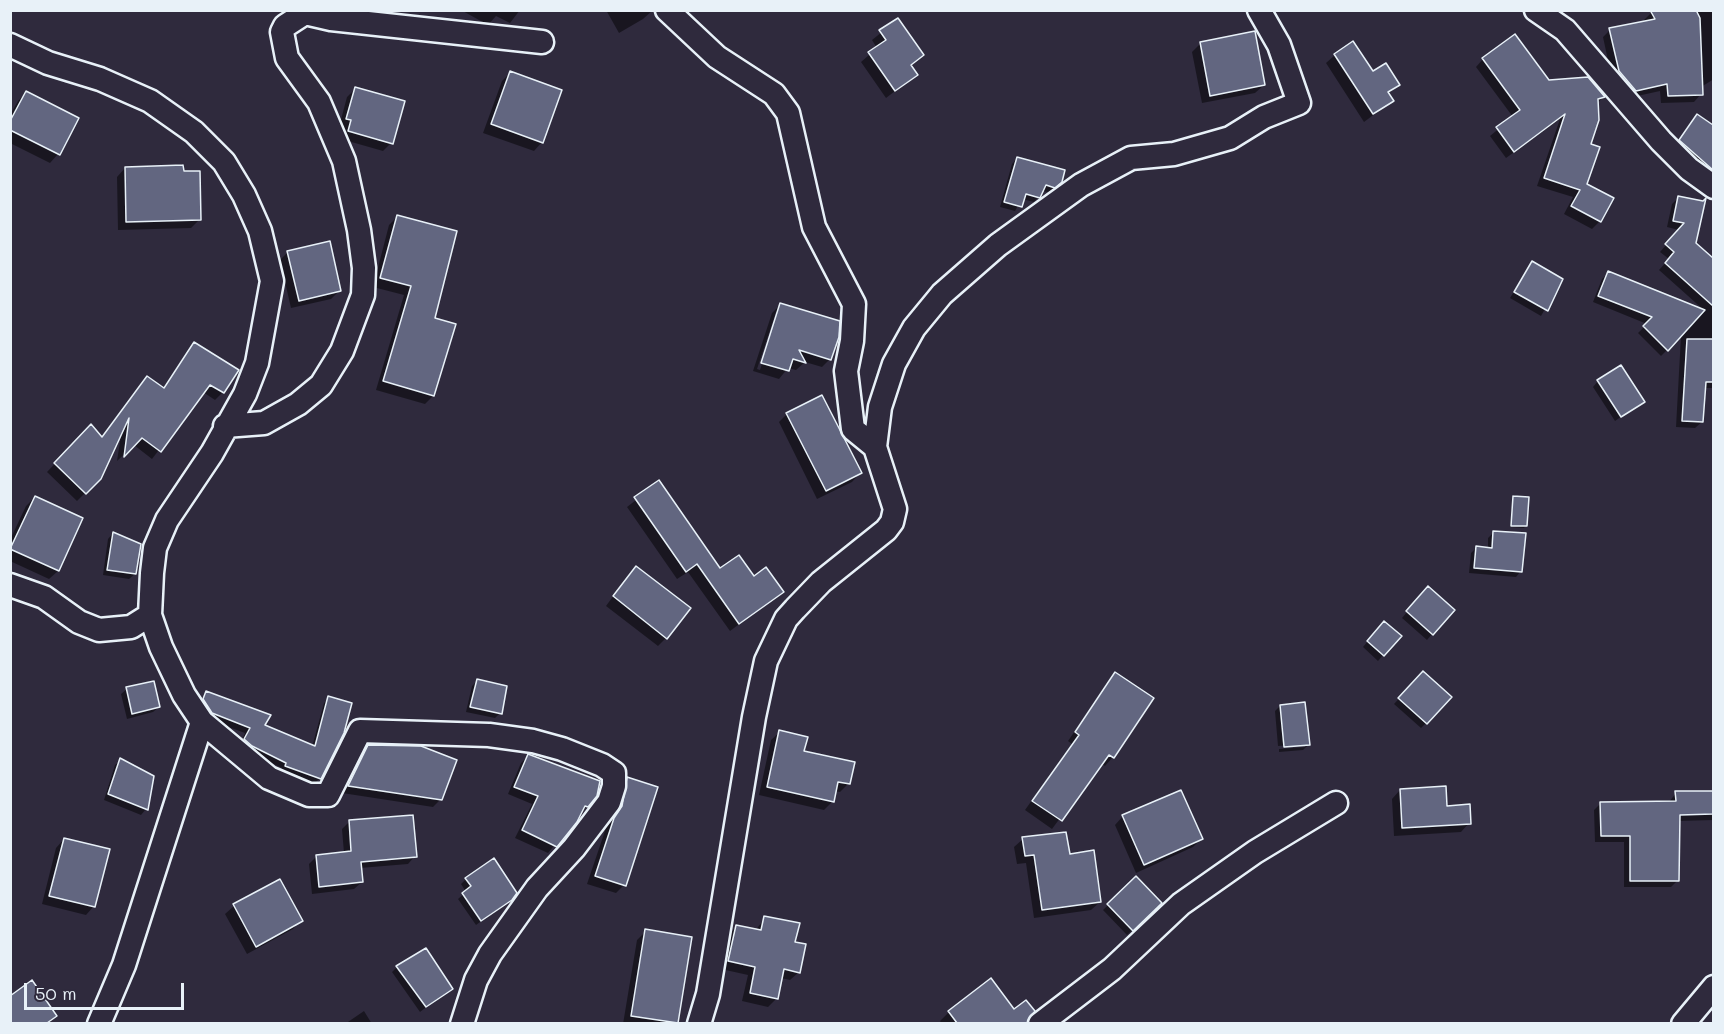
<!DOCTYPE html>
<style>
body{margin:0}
#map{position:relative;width:1724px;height:1034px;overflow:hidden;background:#2f2a3d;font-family:Mali,sans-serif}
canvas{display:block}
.frame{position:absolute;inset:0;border:12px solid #e8f1f8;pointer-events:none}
.scale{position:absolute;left:24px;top:983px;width:160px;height:27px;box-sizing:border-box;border:3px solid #e8f1f8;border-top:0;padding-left:8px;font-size:18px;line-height:21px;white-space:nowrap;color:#e8f1f8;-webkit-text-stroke:4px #2f2a3d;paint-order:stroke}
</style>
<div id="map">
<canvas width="1724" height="1034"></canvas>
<div class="frame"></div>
<div class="scale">50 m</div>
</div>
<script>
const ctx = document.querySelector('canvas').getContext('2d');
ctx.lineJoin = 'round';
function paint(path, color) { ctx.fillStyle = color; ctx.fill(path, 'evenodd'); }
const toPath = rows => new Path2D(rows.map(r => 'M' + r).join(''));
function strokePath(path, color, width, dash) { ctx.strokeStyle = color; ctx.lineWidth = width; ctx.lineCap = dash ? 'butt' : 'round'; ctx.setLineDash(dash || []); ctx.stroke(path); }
paint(toPath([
 [461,10,520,10,510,23,496,16,488,25],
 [606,10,652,10,652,11,643,19,619,33],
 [1654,10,1714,10,1714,79,1701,87,1701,94,1694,102,1661,103,1660,91,1628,98,1612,79,1603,37,1610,30,1645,22,1644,20],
 [897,20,922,55,910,66,916,75,886,98,861,62,877,48,872,40],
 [1200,44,1264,85,1255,93,1202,103,1192,52],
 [1335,55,1398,84,1388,94,1392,101,1364,122,1326,63],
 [1483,59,1603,97,1597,104,1585,184,1600,221,1592,229,1564,214,1573,197,1537,186,1560,119,1506,158,1490,136,1513,117,1476,67],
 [510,73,542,142,534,151,483,133,502,81],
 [356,88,391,143,383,151,341,139,344,129,339,127,347,97],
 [26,93,58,154,50,163,10,143,10,115,18,101],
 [1697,116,1714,127,1714,184,1672,149],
 [1017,158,1054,188,1048,192,1042,191,1034,202,1022,199,1015,211,1000,207,1012,164],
 [125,168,200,219,191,228,118,230,117,177],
 [1679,197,1695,243,1714,260,1714,388,1704,388,1702,422,1695,428,1676,427,1681,336,1661,356,1638,333,1647,324,1593,302,1602,279,1608,273,1706,312,1659,270,1669,259,1660,252,1679,230,1667,227,1672,204],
 [397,217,433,319,433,396,425,404,376,390,404,295,373,287,389,225],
 [288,252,340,290,331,299,291,308,280,260],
 [1532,263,1562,279,1541,316,1510,298],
 [781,304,830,359,822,367,805,362,796,370,788,368,779,379,753,371,772,313],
 [776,312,779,312,760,370,757,369],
 [194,343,223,392,215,400,203,392,152,459,134,445,117,461,121,435,100,478,77,501,47,472,91,426,101,438,147,378,162,389],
 [1598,381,1643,401,1615,421,1593,387],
 [787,414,860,473,852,482,817,499,779,422],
 [658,483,719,570,753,578,782,592,730,631,688,572,677,579,627,507],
 [35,497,81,519,58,571,49,579,10,561,10,540,26,506],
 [1513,498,1526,525,1524,528,1510,527],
 [1494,532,1521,571,1516,577,1469,573,1471,553,1476,548,1488,549,1488,538],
 [113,533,135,574,129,579,103,575,108,539],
 [628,576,666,638,658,646,606,606],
 [1423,593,1432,634,1427,640,1402,618],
 [1379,628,1383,655,1378,661,1363,647],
 [1115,673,1113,757,1105,766,1101,763,1052,829,1025,810,1072,744,1068,741],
 [1418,678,1426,723,1421,728,1394,704],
 [477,681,500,713,495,718,466,712,472,686],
 [127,689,159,707,153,712,127,719,121,694],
 [206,693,263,726,312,747,324,703,329,698,320,778,315,783,281,771,282,768,247,751,240,745,245,733,209,720,198,705],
 [1280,706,1309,744,1303,750,1279,752,1279,749,1305,747,1305,744,1278,746,1275,711],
 [780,732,803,752,853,763,848,784,840,792,835,791,832,802,824,810,759,795,771,740],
 [369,746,441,799,433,807,342,793,361,754],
 [528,756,587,806,548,853,515,838,532,804,508,794,521,763],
 [121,760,146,809,141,815,104,800,115,765],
 [628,779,624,885,616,893,587,884,606,828,614,816,620,787],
 [1400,790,1446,807,1469,823,1461,832,1394,836,1392,799],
 [1714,792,1714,820,1678,821,1678,880,1671,887,1624,887,1624,842,1595,842,1594,810,1601,803,1669,802,1676,793],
 [1123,816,1201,839,1193,847,1136,873,1115,825],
 [349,822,415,856,408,864,360,868,362,882,354,889,312,894,309,864,317,856,344,853,342,829],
 [64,839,94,906,86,915,42,904,56,848],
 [1023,839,1068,855,1100,902,1091,910,1034,918,1026,863,1017,864,1014,847],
 [1136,878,1160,903,1127,935,1103,910],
 [466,879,511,899,476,925,458,899,466,892,461,884],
 [280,881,301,920,293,929,247,954,225,914,234,906],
 [765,918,794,943,799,972,790,980,781,978,777,998,768,1007,742,1001,748,975,721,969,728,935,736,927,755,931],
 [646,931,677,1023,676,1024,623,1024,637,940],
 [397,967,451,988,420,1012,392,972],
 [990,981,1014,1011,1026,1019,1026,1024,942,1024,940,1021,949,1012],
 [10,997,56,1016,48,1024,10,1024],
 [364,1011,372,1024,345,1024]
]), '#0007');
const building = toPath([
 [1650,10,1696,10,1700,18,1703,95,1668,96,1667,84,1636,91,1619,71,1609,28,1655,19,1650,10],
 [898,18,924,55,911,65,918,75,895,91,868,52,886,40,879,30,898,18],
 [1255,31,1265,85,1210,96,1200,42,1255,31],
 [1515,34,1549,80,1588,77,1605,97,1598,99,1599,120,1591,144,1600,147,1587,184,1614,198,1601,222,1571,206,1580,190,1544,178,1565,114,1514,152,1496,127,1520,110,1482,58,1515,34],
 [1353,41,1373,71,1386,63,1400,85,1388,92,1394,101,1373,114,1334,54,1353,41],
 [510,71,562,90,543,143,491,124,510,71],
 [355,87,405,101,393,144,348,131,351,120,346,119,355,87],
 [26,91,79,118,60,155,10,130,10,121,26,91],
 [1697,114,1713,125,1713,170,1679,140,1697,114],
 [1017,157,1065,170,1062,182,1055,188,1046,185,1040,198,1026,194,1022,207,1004,202,1017,157],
 [183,165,184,171,200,171,201,220,126,222,125,167,183,165],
 [1678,196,1703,201,1706,198,1696,243,1713,258,1713,306,1665,263,1674,252,1665,244,1684,223,1673,221,1678,196],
 [397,215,457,231,435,318,456,324,434,396,383,381,411,286,380,278,397,215],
 [330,241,341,291,299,301,287,251,330,241],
 [1532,261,1563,279,1548,311,1514,292,1532,261],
 [1608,271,1705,310,1668,351,1643,326,1652,317,1598,296,1608,271],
 [780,303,840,321,839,337,831,360,799,350,806,363,793,359,789,371,761,363,780,303],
 [1687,339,1713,339,1713,382,1706,382,1703,422,1682,421,1687,339],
 [194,342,239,370,224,393,210,385,161,452,142,438,124,457,129,418,101,479,86,494,54,463,91,424,102,437,147,376,164,388,194,342],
 [1621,365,1645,402,1621,417,1597,380,1621,365],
 [822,395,862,473,826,491,786,413,822,395],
 [659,480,720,568,739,555,754,576,766,567,784,592,739,624,697,564,686,572,634,497,659,480],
 [35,496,83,518,59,571,10,549,35,496],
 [1513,496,1529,497,1527,526,1511,526,1513,496],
 [1493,531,1526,533,1522,572,1474,568,1476,546,1492,548,1493,531],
 [113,532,141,544,136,574,107,570,113,532],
 [636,566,691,608,667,639,613,596,636,566],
 [1428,586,1455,610,1433,635,1406,611,1428,586],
 [1384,621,1402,636,1384,656,1367,641,1384,621],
 [1423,671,1452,697,1427,724,1398,698,1423,671],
 [1115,672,1154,698,1114,758,1109,755,1062,821,1032,801,1079,735,1075,732,1115,672],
 [477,679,507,686,502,714,470,707,477,679],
 [154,681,160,707,132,714,126,687,154,681],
 [206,691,271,715,265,725,315,746,328,696,352,703,344,733,321,779,285,766,286,763,252,746,244,739,250,728,212,713,203,699,206,691],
 [1305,702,1310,745,1284,747,1280,705,1305,702],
 [779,730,808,737,804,751,855,762,850,784,838,782,834,802,767,787,779,730],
 [368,745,421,746,457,760,442,800,348,786,368,745],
 [528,754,600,781,597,796,588,807,585,806,577,822,557,847,522,830,538,796,514,787,528,754],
 [120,758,154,776,148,810,108,794,120,758],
 [627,777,658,787,626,886,595,876,614,818,622,806,627,777],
 [1446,786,1447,806,1470,804,1471,824,1402,828,1400,789,1446,786],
 [1181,790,1203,839,1144,865,1122,815,1181,790],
 [1675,791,1713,791,1713,814,1680,815,1679,881,1630,881,1630,836,1601,836,1600,802,1676,801,1675,791],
 [413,815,417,857,361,862,363,882,319,887,316,855,351,851,349,820,413,815],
 [1066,832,1070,854,1094,850,1101,902,1042,910,1034,855,1025,856,1022,837,1066,832],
 [64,838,110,849,95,907,49,896,64,838],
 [494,858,517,893,512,900,481,921,462,893,471,886,465,878,494,858],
 [1136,876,1162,903,1133,931,1107,904,1136,876],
 [280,879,303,921,256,947,233,904,280,879],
 [764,916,800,923,795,942,806,944,800,973,784,969,778,999,750,993,755,967,728,961,736,925,761,930,764,916],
 [645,929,692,937,678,1023,631,1016,645,929],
 [426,948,453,989,426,1007,396,966,426,948],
 [991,978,1014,1009,1026,1000,1035,1011,1027,1023,957,1023,948,1011,991,978],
 [32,980,57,1016,47,1023,10,1023,10,996,32,980]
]);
paint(building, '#626680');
strokePath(building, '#e8f1f8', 1.5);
const minor = toPath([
 [667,10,717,57,774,94,788,113,814,227,854,304,852,341,846,371,853,429,875,447],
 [1536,10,1565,30,1661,141,1689,169,1714,187],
 [10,45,48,63,100,79,150,101,194,132,224,162,244,195,260,231,272,281,257,363,245,394,212,453,167,520,155,548,152,573,150,615,161,647,184,695,202,722,269,778,309,795,328,795,360,731,489,735,533,741,562,749,602,765,614,773,614,786,609,802,574,848,537,888,490,954,476,980,462,1024],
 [225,426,264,423,298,404,321,385,342,351,363,295,364,268,359,230,344,161,319,102,287,58,282,32,285,26,305,13,331,19,542,42],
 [10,585,44,597,79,622,99,630,131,627,150,615],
 [99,1024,124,965,202,722],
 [699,1024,708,994,754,717,766,661,786,619,795,609,821,582,886,530,892,522,895,509,875,447,880,407,894,364,914,328,942,294,998,245,1081,185,1131,158,1174,154,1230,138,1264,117,1299,103,1279,45,1259,10],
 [1040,1024,1112,969,1181,904,1255,852,1336,803],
 [1683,1024,1714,987]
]);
strokePath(minor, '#e8f1f8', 27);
strokePath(minor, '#2f2a3d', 22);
</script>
